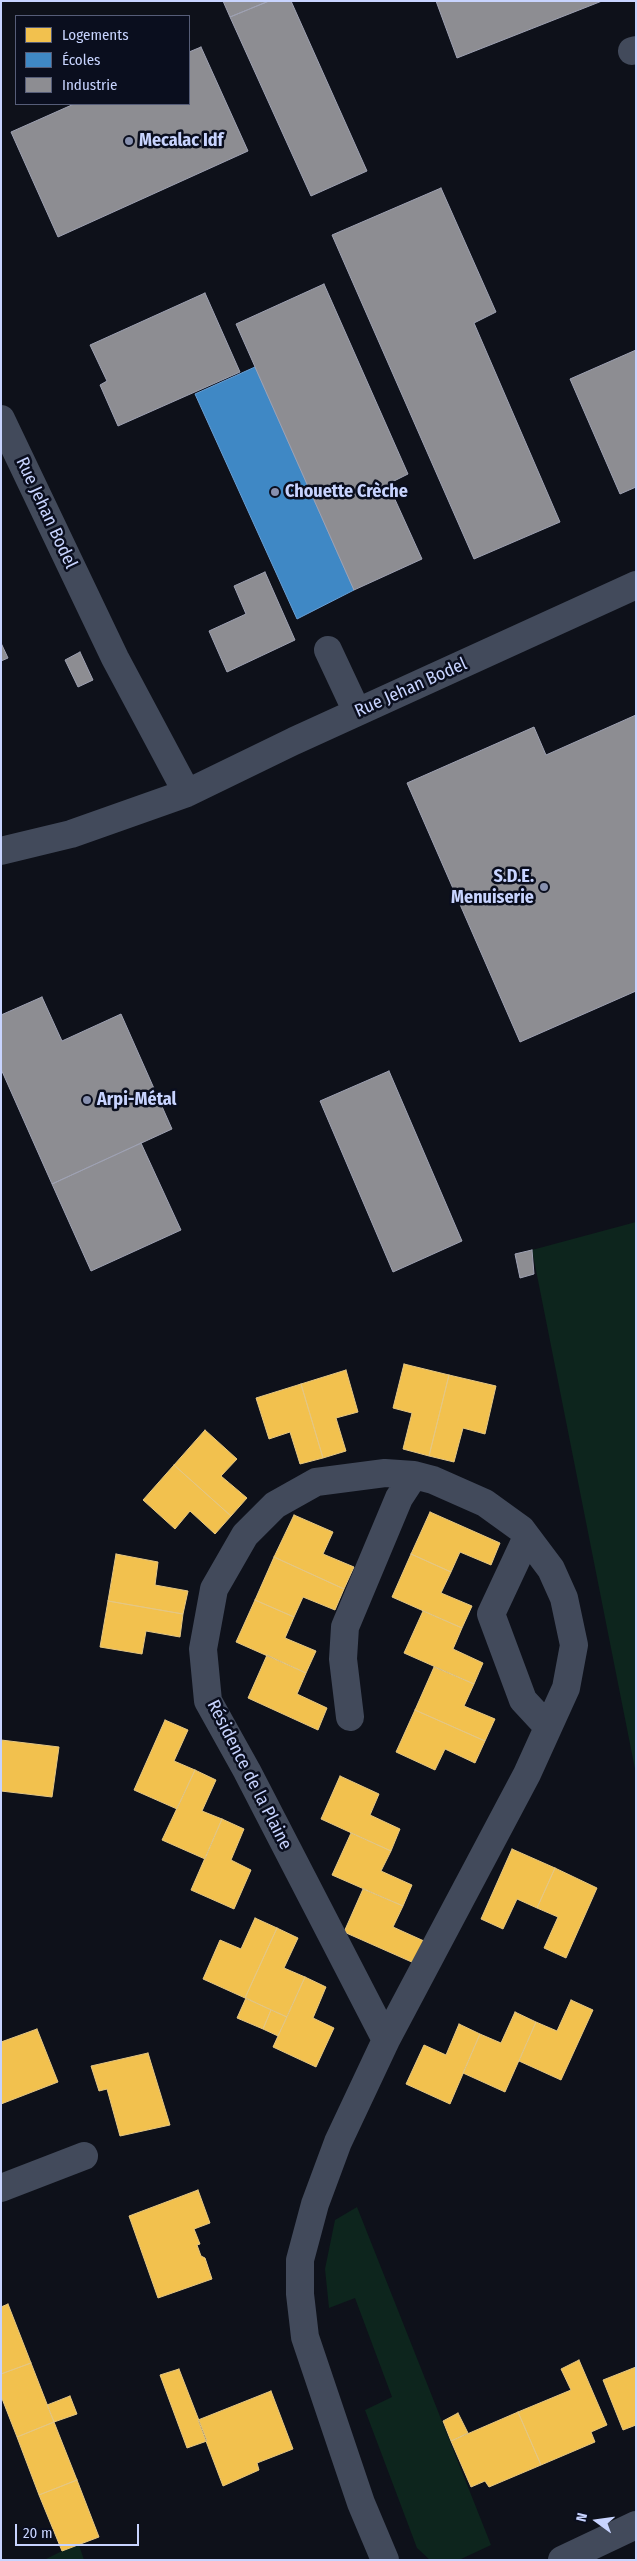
<!DOCTYPE html>
<meta charset="utf-8">
<style>
body{margin:0}
#map{position:relative;width:637px;height:2561px;overflow:hidden;background:#0e111a;font-family:"Fira Sans Condensed",sans-serif}
canvas{display:block}
.frame{position:absolute;inset:0;border:2px solid #c8d4ff;pointer-events:none}
.legend{position:absolute;left:15px;top:15px;width:175px;height:90px;box-sizing:border-box;background:#0a0e1e;border:1px solid #565d78;margin:0;padding:6px 9px;list-style:none;font-size:15px;color:#c8d4ff}
.legend li{display:flex;align-items:center;gap:10px;height:25px}
.legend b{width:25px;border:1px solid #565d78}
.north{position:absolute;left:572px;top:2496px;width:50px;height:50px;-webkit-text-stroke:4px #0a0e1e;paint-order:stroke;rotate:284deg;font-size:14px;font-weight:700;line-height:20px;text-align:center;color:#c8d4ff}
.north::after{content:'';display:block;margin:auto;width:18px;height:22px;background:#c8d4ff;clip-path:polygon(50% 0,100% 100%,50% 72%,0 100%)}
.scale{position:absolute;left:15px;top:2524px;width:124px;height:22px;box-sizing:border-box;border:2px solid #c8d4ff;border-top:0;padding-left:6px;font-size:15px;line-height:18px;white-space:nowrap;color:#c8d4ff;-webkit-text-stroke:4px #0a0e1e;paint-order:stroke}
</style>
<div id="map">
<canvas width="637" height="2561"></canvas>
<div class="frame"></div>
<ul class="legend">
<li><b style="height:14px;background:#f2c14e"></b>Logements</li>
<li><b style="height:14px;background:#3f88c5"></b>Écoles</li>
<li><b style="height:14px;background:#8d8d92"></b>Industrie</li>
</ul>
<div class="north">N</div>
<div class="scale">20 m</div>
</div>
<script>
const ctx = document.querySelector('canvas').getContext('2d');
ctx.lineJoin = 'round';
function paint(path, color) { ctx.fillStyle = color; ctx.fill(path, 'evenodd'); }
const toPath = rows => new Path2D(rows.map(r => 'M' + r).join(''));
function strokePath(path, color, width, dash) { ctx.strokeStyle = color; ctx.lineWidth = width; ctx.lineCap = dash ? 'butt' : 'round'; ctx.setLineDash(dash || []); ctx.stroke(path); }
function label(font, color, halo, rows, align = 'center') {
  ctx.font = font + ' "Fira Sans Condensed",sans-serif'; ctx.lineWidth = 5; ctx.setLineDash([]); ctx.textBaseline = 'middle'; ctx.strokeStyle = halo; ctx.fillStyle = color; for (const [text, x, y, turn = 0] of rows) {
    ctx.save(); ctx.translate(x, y); ctx.rotate((+turn || 0) * Math.PI / 180); ctx.textAlign = isNaN(turn) ? turn : align; if (halo) ctx.strokeText(text, 0, 0); ctx.fillText(text, 0, 0); ctx.restore();
  }
}
paint(toPath([
 [636,1222,636,1774,532,1250],
 [357,2207,491,2545,459,2560,430,2560,417,2548,365,2410,392,2397,355,2298,329,2308,325,2269,335,2220],
 [79,2545,84,2560,44,2560,62,2551]
]), '#0d251d');
const homes = toPath([
 [404,1364,449,1375,429,1456,403,1449,412,1413,393,1408,404,1364],
 [346,1370,358,1412,336,1418,346,1451,323,1458,301,1384,346,1370],
 [449,1375,496,1386,485,1434,463,1428,454,1462,429,1456,449,1375],
 [301,1384,323,1458,300,1464,290,1432,269,1439,256,1398,301,1384],
 [205,1430,237,1459,221,1476,247,1498,231,1516,174,1465,205,1430],
 [174,1465,231,1516,215,1534,190,1511,175,1529,143,1500,174,1465],
 [430,1512,500,1543,491,1565,460,1552,451,1572,411,1554,430,1512],
 [294,1515,333,1532,323,1554,354,1567,344,1589,274,1557,294,1515],
 [116,1554,158,1562,155,1585,188,1591,183,1614,108,1601,116,1554],
 [411,1554,451,1572,441,1593,472,1606,462,1628,392,1597,411,1554],
 [274,1557,344,1589,335,1610,303,1597,294,1617,255,1600,274,1557],
 [255,1600,294,1617,285,1638,316,1651,306,1673,236,1642,255,1600],
 [108,1601,183,1614,180,1637,146,1631,142,1654,100,1647,108,1601],
 [423,1611,462,1628,453,1649,483,1663,474,1684,404,1653,423,1611],
 [267,1655,306,1673,297,1694,327,1708,318,1730,248,1698,267,1655],
 [434,1667,474,1684,464,1706,495,1719,485,1741,415,1710,434,1667],
 [415,1710,485,1741,475,1763,445,1749,435,1770,396,1752,415,1710],
 [165,1720,188,1730,174,1761,195,1770,177,1809,134,1790,165,1720],
 [1,1740,59,1747,52,1797,1,1791,1,1740],
 [195,1770,216,1780,202,1811,222,1819,205,1859,162,1840,195,1770],
 [340,1776,379,1794,370,1815,400,1829,391,1851,321,1819,340,1776],
 [222,1819,244,1829,231,1860,251,1870,234,1909,191,1890,222,1819],
 [351,1833,391,1851,381,1871,412,1885,403,1906,332,1875,351,1833],
 [512,1849,555,1868,537,1908,517,1899,503,1929,481,1919,512,1849],
 [555,1868,597,1888,566,1958,544,1948,558,1917,537,1908,555,1868],
 [363,1889,403,1906,393,1927,424,1941,414,1963,344,1932,363,1889],
 [255,1918,277,1928,245,1998,203,1979,220,1940,241,1949,255,1918],
 [277,1928,298,1938,284,1968,305,1977,287,2017,245,1998,277,1928],
 [305,1977,326,1987,313,2018,334,2028,316,2067,273,2047,305,1977],
 [246,1998,271,2010,263,2029,237,2018,246,1998],
 [571,2000,593,2010,561,2080,519,2061,536,2022,557,2031,571,2000],
 [271,2010,287,2017,278,2036,263,2029,271,2010],
 [515,2012,536,2022,505,2092,463,2073,480,2034,501,2043,515,2012],
 [459,2024,480,2034,450,2104,406,2084,424,2045,446,2055,459,2024],
 [37,2029,58,2082,1,2104,1,2042,37,2029],
 [148,2053,170,2125,120,2136,107,2089,99,2091,91,2066,148,2053],
 [198,2190,210,2223,194,2229,200,2244,197,2245,201,2256,205,2258,212,2279,158,2298,129,2216,198,2190],
 [8,2304,31,2363,1,2374,1,2307,8,2304],
 [579,2360,607,2425,591,2432,595,2442,541,2465,518,2412,571,2390,561,2369,579,2360],
 [31,2363,54,2422,17,2437,1,2396,1,2374,31,2363],
 [636,2367,636,2425,623,2430,603,2380,636,2367],
 [179,2369,207,2441,187,2448,160,2375,179,2369],
 [271,2391,293,2449,257,2463,259,2470,223,2486,198,2420,271,2391],
 [70,2396,77,2414,54,2422,47,2405,70,2396],
 [518,2412,541,2465,489,2487,485,2481,471,2487,451,2441,518,2412],
 [458,2413,468,2433,451,2441,443,2421,458,2413],
 [54,2422,77,2480,39,2495,17,2437,54,2422],
 [77,2480,99,2537,62,2551,39,2495,77,2480]
]);
paint(homes, '#f2c14e');
strokePath(homes, '#e5c783', 1);
const schools = toPath([
 [255,367,354,590,297,619,195,394,255,367]
]);
paint(schools, '#3f88c5');
strokePath(schools, '#689fd6', 1);
const industry = toPath([
 [223,1,269,1,230,17,223,1],
 [269,1,291,1,367,171,311,196,230,17,269,1],
 [436,1,602,1,457,58,436,1],
 [201,47,248,151,58,237,11,132,74,104,189,104,189,52,201,47],
 [441,188,496,312,474,323,560,522,474,559,332,235,441,188],
 [324,284,408,474,388,484,422,559,354,590,236,324,324,284],
 [205,293,240,372,118,426,100,385,107,381,90,345,205,293],
 [636,350,636,487,620,494,570,379,636,350],
 [265,572,295,640,227,672,209,631,246,614,234,586,265,572],
 [1,643,8,658,1,661,1,643],
 [80,652,93,680,78,687,65,660,80,652],
 [636,715,636,991,520,1042,407,783,534,727,546,755,636,715],
 [42,997,62,1041,121,1014,172,1129,52,1184,1,1069,1,1015,42,997],
 [389,1071,462,1241,393,1272,320,1101,389,1071],
 [141,1143,181,1230,91,1271,52,1184,141,1143],
 [532,1250,534,1274,520,1278,515,1254,532,1250]
]);
paint(industry, '#8d8d92');
strokePath(industry, '#9fa2b3', 1);
strokePath(toPath([
 [632,51,636,50],
 [1,419,115,658,187,793],
 [328,650,357,712],
 [1,851,71,834,187,793,294,741,636,585],
 [527,1537,491,1614,523,1700,548,1727],
 [350,1717,343,1659,345,1627,399,1498,414,1475],
 [1,2188,84,2156],
 [385,2560,361,2503,305,2337,300,2294,300,2260,315,2204,338,2142,386,2040,527,1774,566,1688,574,1645,564,1598,551,1569,521,1529,485,1503,433,1480,414,1475,385,1473,316,1482,275,1505,245,1535,214,1589,203,1649,208,1701,247,1771,386,2040],
 [562,2560,636,2525]
]), '#424a5b', 28);
for (const [x, y, r, color] of [
 [129,141,5,"#8790af"],
 [275,492,5,"#8790af"],
 [544,887,5,"#8790af"],
 [87,1100,5,"#8790af"]
]) { const dot = new Path2D(); dot.arc(x, y, r, 0, 2 * Math.PI); ctx.fillStyle = color; ctx.fill(dot); strokePath(dot, '#0a0e1e', 2); }
label('bold 18px', '#c8d4ff', '#0a0e1e', [
 ["Mecalac Idf",139,141],
 ["Chouette Crèche",285,492],
 ["S.D.E.",534,877,"right"],
 ["Menuiserie",534,898,"right"],
 ["Arpi-Métal",97,1100]
], 'left');
label('18px', '#c8d4ff', '#0a0e1e', [
 ["Rue Jehan Bodel",46,513,65],
 ["Rue Jehan Bodel",411,688,-24],
 ["Résidence de la Plaine",249,1775,63]
]);
</script>
